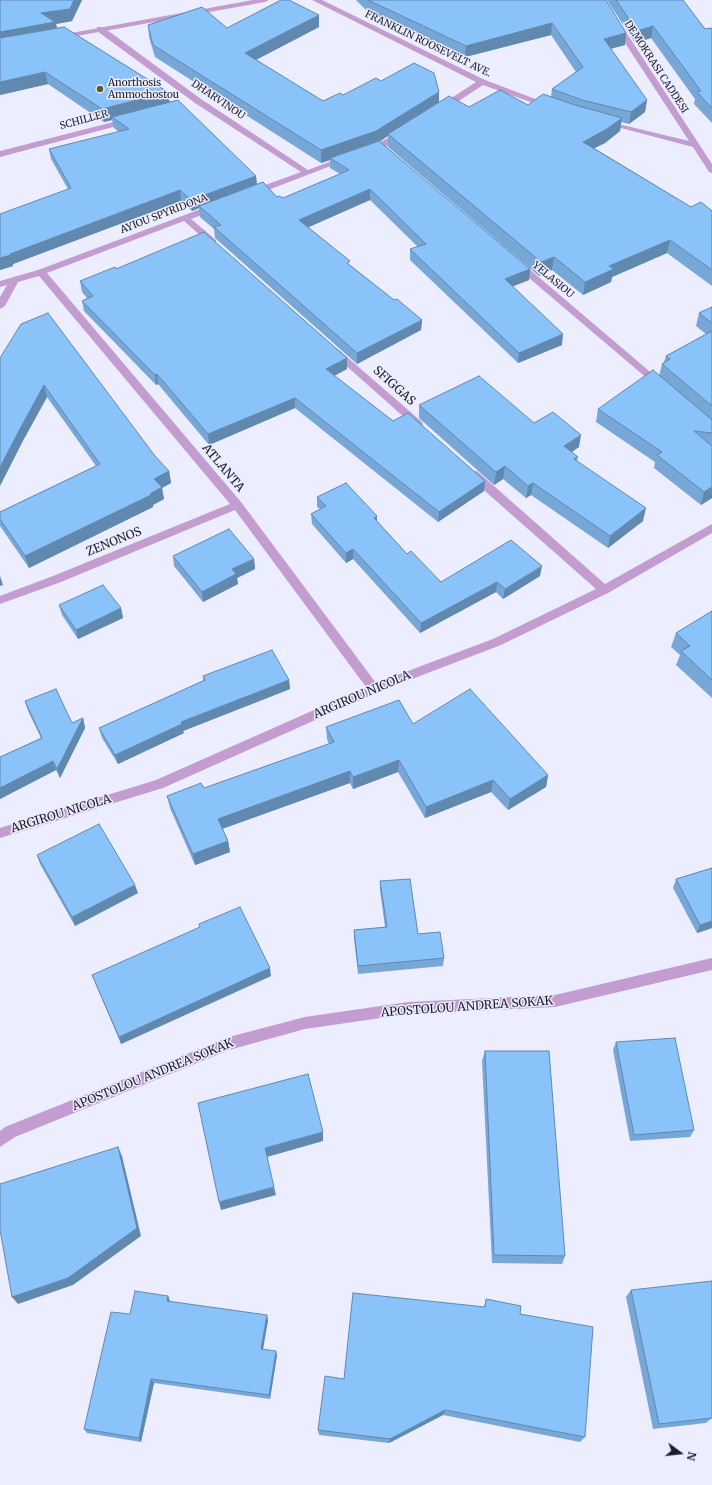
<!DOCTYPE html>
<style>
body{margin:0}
#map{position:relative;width:712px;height:1485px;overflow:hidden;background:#ecedff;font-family:Merriweather,serif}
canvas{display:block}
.north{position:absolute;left:660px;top:1433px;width:40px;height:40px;-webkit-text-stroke:3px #ecedff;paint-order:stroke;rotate:105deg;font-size:11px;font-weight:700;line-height:16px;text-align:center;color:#1e1e29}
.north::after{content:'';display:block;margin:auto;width:14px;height:18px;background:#1e1e29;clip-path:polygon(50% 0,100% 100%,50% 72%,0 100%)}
</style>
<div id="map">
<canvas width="712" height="1485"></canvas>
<div class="north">N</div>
</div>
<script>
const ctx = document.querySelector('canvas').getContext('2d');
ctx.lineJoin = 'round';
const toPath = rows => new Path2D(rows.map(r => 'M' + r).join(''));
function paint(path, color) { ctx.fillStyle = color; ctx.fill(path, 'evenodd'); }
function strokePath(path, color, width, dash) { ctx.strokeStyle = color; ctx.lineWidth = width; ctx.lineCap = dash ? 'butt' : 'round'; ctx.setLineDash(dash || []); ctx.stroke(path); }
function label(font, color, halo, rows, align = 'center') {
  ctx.font = font + ' Merriweather,serif'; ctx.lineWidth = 3; ctx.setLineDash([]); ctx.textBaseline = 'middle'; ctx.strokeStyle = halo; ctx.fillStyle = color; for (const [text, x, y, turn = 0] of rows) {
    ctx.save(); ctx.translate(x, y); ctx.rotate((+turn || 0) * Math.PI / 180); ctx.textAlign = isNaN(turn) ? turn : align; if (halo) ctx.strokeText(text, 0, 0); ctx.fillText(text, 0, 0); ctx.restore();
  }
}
paint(toPath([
 [312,0,322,0,485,80,554,106,547,108,483,85,445,110,439,110,439,106,476,82,312,0],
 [597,0,605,0,712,164,712,173,709,172,693,147,602,123,606,121,689,141,597,0],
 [97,27,103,27,201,99,308,170,342,157,348,157,349,159,255,195,249,195,249,191,301,172,195,103,97,31,97,27],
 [129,118,133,120,132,122,0,157,0,151,129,118],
 [399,132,402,132,406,134,383,149,368,153,364,151,399,132],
 [214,204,218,207,217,209,191,219,216,240,216,244,210,244,184,221,47,273,241,502,376,683,493,639,596,589,469,477,468,474,469,471,477,471,605,584,712,524,712,533,608,593,501,645,378,692,163,788,0,838,0,828,156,780,366,687,235,510,61,582,0,604,0,596,53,576,230,504,39,276,18,282,5,306,0,309,0,297,7,285,0,287,0,281,38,270,214,204],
 [518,261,521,262,662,382,664,384,662,386,656,386,515,266,515,262,518,261],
 [336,349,339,350,422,422,423,424,422,426,414,426,333,354,331,352,333,350,336,349]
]), '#c39dd0');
paint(toPath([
 [253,0,269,0,265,2,60,39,56,37,60,35,253,0],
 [712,958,712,970,555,1007,408,1014,305,1029,229,1050,15,1137,0,1147,0,1131,5,1127,229,1037,305,1017,408,1002,555,995,712,958]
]), '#c39dd0');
paint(toPath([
 [0,0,82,0,72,21,56,24,57,28,168,92,169,102,256,176,257,185,277,197,283,198,340,174,330,168,330,160,321,163,155,57,149,37,148,25,227,28,319,27,256,60,323,101,343,95,381,81,439,102,469,107,528,105,551,97,552,89,576,72,551,35,465,57,368,12,356,0,606,0,625,45,610,49,647,100,645,112,629,124,621,122,620,131,605,143,594,148,691,207,712,211,712,286,667,253,612,277,611,282,583,295,552,270,539,276,388,147,388,136,379,142,530,269,529,280,512,286,562,345,518,363,410,260,410,249,418,247,370,200,308,227,350,265,394,300,422,320,421,330,357,364,215,238,214,229,200,217,199,208,192,211,181,201,13,264,13,266,0,270,68,189,51,159,49,149,119,132,114,128,112,120,104,122,48,84,0,95],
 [607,0,683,0,705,29,712,28,712,123,694,104,695,99,651,38,635,43],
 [116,269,347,369,334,376,393,421,485,481,484,491,438,522,295,408,209,445,158,384,156,385,84,311,82,301,87,298,82,292,80,281],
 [712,307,712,498,701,505,654,468,655,462,596,422,598,409,659,376,662,364,664,362,666,356,706,334,696,326,699,313],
 [21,324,169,471,171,483,162,488,164,499,153,505,153,507,29,568,0,526,0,512,96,466,47,397,25,437],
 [419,405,534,423,579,447,572,452,578,457,577,461,643,521,608,548,531,495,526,498,503,479,494,485,419,418],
 [317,497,377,521,407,554,441,582,540,576,503,599,496,592,420,633,353,559,346,563,312,524,311,514,320,509,317,507],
 [173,556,254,559,255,569,237,578,238,584,203,602,174,566],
 [59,605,121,608,123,618,78,639,62,615],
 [712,611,712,698,676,665,680,655,671,647,676,633],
 [203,676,289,680,290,689,183,731,184,733,118,764,102,738,99,728,203,681],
 [25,701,72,723,83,718,85,728,60,778,56,770,0,799,0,757,41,738,28,711],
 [413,724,548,775,546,787,508,810,491,792,425,818,398,772,353,789,350,783,222,829,228,841,230,852,195,865,170,808,167,796,204,788,329,744,327,739,326,727],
 [37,855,138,893,75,926,40,864],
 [676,879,712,928,697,933,673,888],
 [380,881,418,934,444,958,443,966,358,974,354,938,354,930,385,927,380,890],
 [199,924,271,976,121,1044,92,975,200,928],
 [616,1042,694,1130,690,1137,630,1141,613,1050],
 [485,1051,565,1256,562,1264,492,1263,482,1061],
 [631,1290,712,1418,706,1423,653,1429,626,1297],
 [168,1296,170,1302,268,1320,263,1350,277,1355,270,1399,154,1383,141,1442,87,1433,84,1429,130,1314],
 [486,1299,520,1314,585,1437,580,1442,443,1415,389,1443,319,1435,318,1430,344,1379,484,1307]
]), '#77a7d7');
paint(toPath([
 [74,0,82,0,72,21,56,24,58,34,0,44,0,32,41,13],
 [319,15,319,27,246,65,245,53],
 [552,23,551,35,465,57,466,46],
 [653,26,651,38,635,43,637,31],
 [626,33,625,45,602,51,604,39],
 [45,72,48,84,0,95,0,82],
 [168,92,170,104,112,117,112,120,104,122,102,109],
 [439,92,439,104,388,134,388,136,376,144,330,158,330,160,321,163,321,150],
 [647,100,645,112,629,124,631,112],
 [622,118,620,131,605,143,581,155,583,142],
 [256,176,257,187,199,206,199,208,192,211,191,200],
 [370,189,370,200,300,231,299,220],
 [180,190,181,201,13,264,13,266,0,270,0,258,10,254],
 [670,240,667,253,612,277,611,282,583,295,585,282,609,266],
 [554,257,552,270,539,276,541,262],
 [530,269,529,280,504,290,505,279],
 [422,320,421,330,357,364,357,353],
 [563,334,562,345,518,363,519,353],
 [347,358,347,369,326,380,326,369],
 [157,374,158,384,156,385,155,375],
 [44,385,47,397,25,437,0,486,0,467,22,425],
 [295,398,295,408,209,445,208,434],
 [581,435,579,447,562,458,564,446],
 [505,466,503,479,494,485,496,472],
 [169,471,171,483,162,488,164,499,153,505,153,507,29,568,25,556,150,494,154,479],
 [485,481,484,491,438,522,439,512],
 [533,483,531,495,526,498,528,486],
 [712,487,712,498,701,505,704,492],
 [646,508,643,521,608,548,610,536],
 [377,516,377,526,374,518],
 [353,549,353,559,346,563,346,553],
 [254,559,255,569,237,578,238,584,203,602,202,592,232,569],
 [542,566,540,576,503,599,505,589],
 [0,576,3,585,0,586],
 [497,582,496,592,420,633,421,623],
 [121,608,123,618,78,639,76,630],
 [289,680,290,689,183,731,184,733,118,764,115,755,181,722],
 [83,718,85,728,60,778,57,769],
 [399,760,398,772,353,789,353,777],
 [53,761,56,770,0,799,0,788],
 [350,771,350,783,219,830,218,819],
 [548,775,546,787,508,810,510,799],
 [493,780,491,792,425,818,426,807],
 [228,841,230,852,195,865,193,854],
 [135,885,138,893,75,926,72,917],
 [712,921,712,928,697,933,700,925],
 [270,968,271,976,121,1044,119,1037],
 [323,1132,323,1141,267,1157,265,1148],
 [118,1147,122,1156,141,1236,73,1285,18,1304,12,1297],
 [274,1187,276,1195,221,1210,219,1202],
 [168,1296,170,1301,169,1306,167,1301],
 [267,1315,268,1320,262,1354,261,1349],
 [276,1351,277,1355,270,1399,269,1395],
 [151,1379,154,1383,141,1442,139,1438],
 [445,1410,443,1415,389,1443,390,1439]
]), '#6188af');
const building = toPath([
 [0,0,74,0,70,9,41,13,55,22,0,32,0,0],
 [281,0,289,0,319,15,245,53,323,101,340,93,343,95,376,78,381,81,414,63,434,73,439,92,376,131,321,150,153,45,148,25,202,7,227,28,281,0],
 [368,0,606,0,626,33,604,39,647,100,631,112,582,100,552,89,583,67,552,23,466,46,368,0],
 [616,0,683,0,705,29,712,28,712,108,697,92,701,91,653,26,637,31,616,0],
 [64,27,168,92,102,109,45,72,0,82,0,38,64,27],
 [500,90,528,105,543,94,575,105,622,118,607,129,583,142,691,207,701,202,712,211,712,270,670,240,609,266,614,269,585,282,554,257,541,262,388,134,449,96,469,107,500,90],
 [178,100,256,176,191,200,180,190,10,254,11,255,0,258,0,214,71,188,49,149,129,129,112,117,178,100],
 [379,141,530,269,505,279,563,334,519,353,410,249,426,244,370,189,299,220,350,261,347,263,394,300,397,299,422,320,357,353,214,227,221,225,199,206,263,182,277,197,279,196,283,198,349,170,330,158,379,141],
 [204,232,347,358,326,369,393,421,408,413,485,481,439,512,295,398,208,434,157,374,155,375,82,301,93,296,80,281,115,267,116,269,204,232],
 [712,307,712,323,699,313,712,307],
 [48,313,155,456,169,471,154,479,162,487,150,494,151,495,25,556,0,519,0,512,100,464,44,385,22,425,0,467,0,358,21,324,48,313],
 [712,331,712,406,662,364,670,359,666,356,712,331],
 [653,370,711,419,712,419,712,433,694,431,712,446,712,487,704,492,657,455,662,452,598,409,653,370],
 [479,376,534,423,553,412,581,435,564,446,578,457,574,459,646,508,610,536,533,483,528,486,505,466,496,472,419,405,479,376],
 [346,483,377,516,374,518,407,554,411,551,441,582,511,540,542,566,505,589,497,582,421,623,353,549,346,553,311,514,326,506,317,497,346,483],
 [229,529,254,559,232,569,236,574,202,592,173,556,229,529],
 [103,585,121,608,76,630,59,605,103,585],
 [712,611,712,680,681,651,690,646,676,633,712,611],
 [272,650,289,680,181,722,182,724,115,755,99,728,205,680,203,676,272,650],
 [56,689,72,723,83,718,57,769,53,761,0,788,0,757,42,738,25,701,56,689],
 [470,689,548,775,510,799,493,780,426,807,399,760,353,777,350,771,218,819,228,841,193,854,167,796,201,783,204,788,334,742,326,727,399,700,413,724,470,689],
 [99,824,135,885,72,917,37,855,99,824],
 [712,868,712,921,700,925,676,879,712,868],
 [410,879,418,934,440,932,444,958,358,966,354,930,387,927,380,881,410,879],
 [240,907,270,968,119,1037,92,975,200,927,199,924,240,907],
 [675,1038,694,1130,634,1135,616,1042,675,1038],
 [485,1051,549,1051,565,1256,494,1255,485,1051],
 [308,1074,323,1132,265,1148,274,1187,219,1202,198,1103,308,1074],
 [118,1147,137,1228,68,1278,12,1297,0,1230,0,1184,118,1147],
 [712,1281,712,1418,659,1424,631,1290,712,1281],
 [135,1291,168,1296,167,1301,267,1315,261,1349,276,1351,269,1395,151,1379,139,1438,84,1429,111,1312,130,1314,135,1291],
 [353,1293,485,1307,486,1299,521,1306,520,1314,593,1327,585,1437,445,1410,390,1439,318,1430,325,1376,344,1379,353,1293]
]);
paint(building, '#8ac2fa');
strokePath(building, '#6188af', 1);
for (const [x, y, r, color] of [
 [100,89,4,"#595c29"]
]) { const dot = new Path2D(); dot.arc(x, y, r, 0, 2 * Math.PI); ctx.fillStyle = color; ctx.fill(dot); strokePath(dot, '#ecedff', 1.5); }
label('10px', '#1e1e29', '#ecedff', [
 ["FRANKLIN ROOSEVELT AVE.",428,44,26],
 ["DEMOKRASI CADDESI",656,67,57],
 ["DHARVINOU",218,100,34],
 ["SCHILLER",84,120,-15],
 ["AYIOU SPYRIDONA",164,214,-21],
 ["YELASIOU",553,280,40]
]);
label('10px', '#1e1e29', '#ecedff', [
 ["Anorthosis",108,83],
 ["Ammochostou",108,95]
], 'left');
label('12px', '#1e1e29', '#ecedff', [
 ["SFIGGAS",394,386,42],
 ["ATLANTA",223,468,50],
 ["ZENONOS",114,542,-22],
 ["ARGIROU NICOLA",362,695,-23],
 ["ARGIROU NICOLA",61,814,-17],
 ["APOSTOLOU ANDREA SOKAK",467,1007,-4],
 ["APOSTOLOU ANDREA SOKAK",153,1075,-22]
]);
</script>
